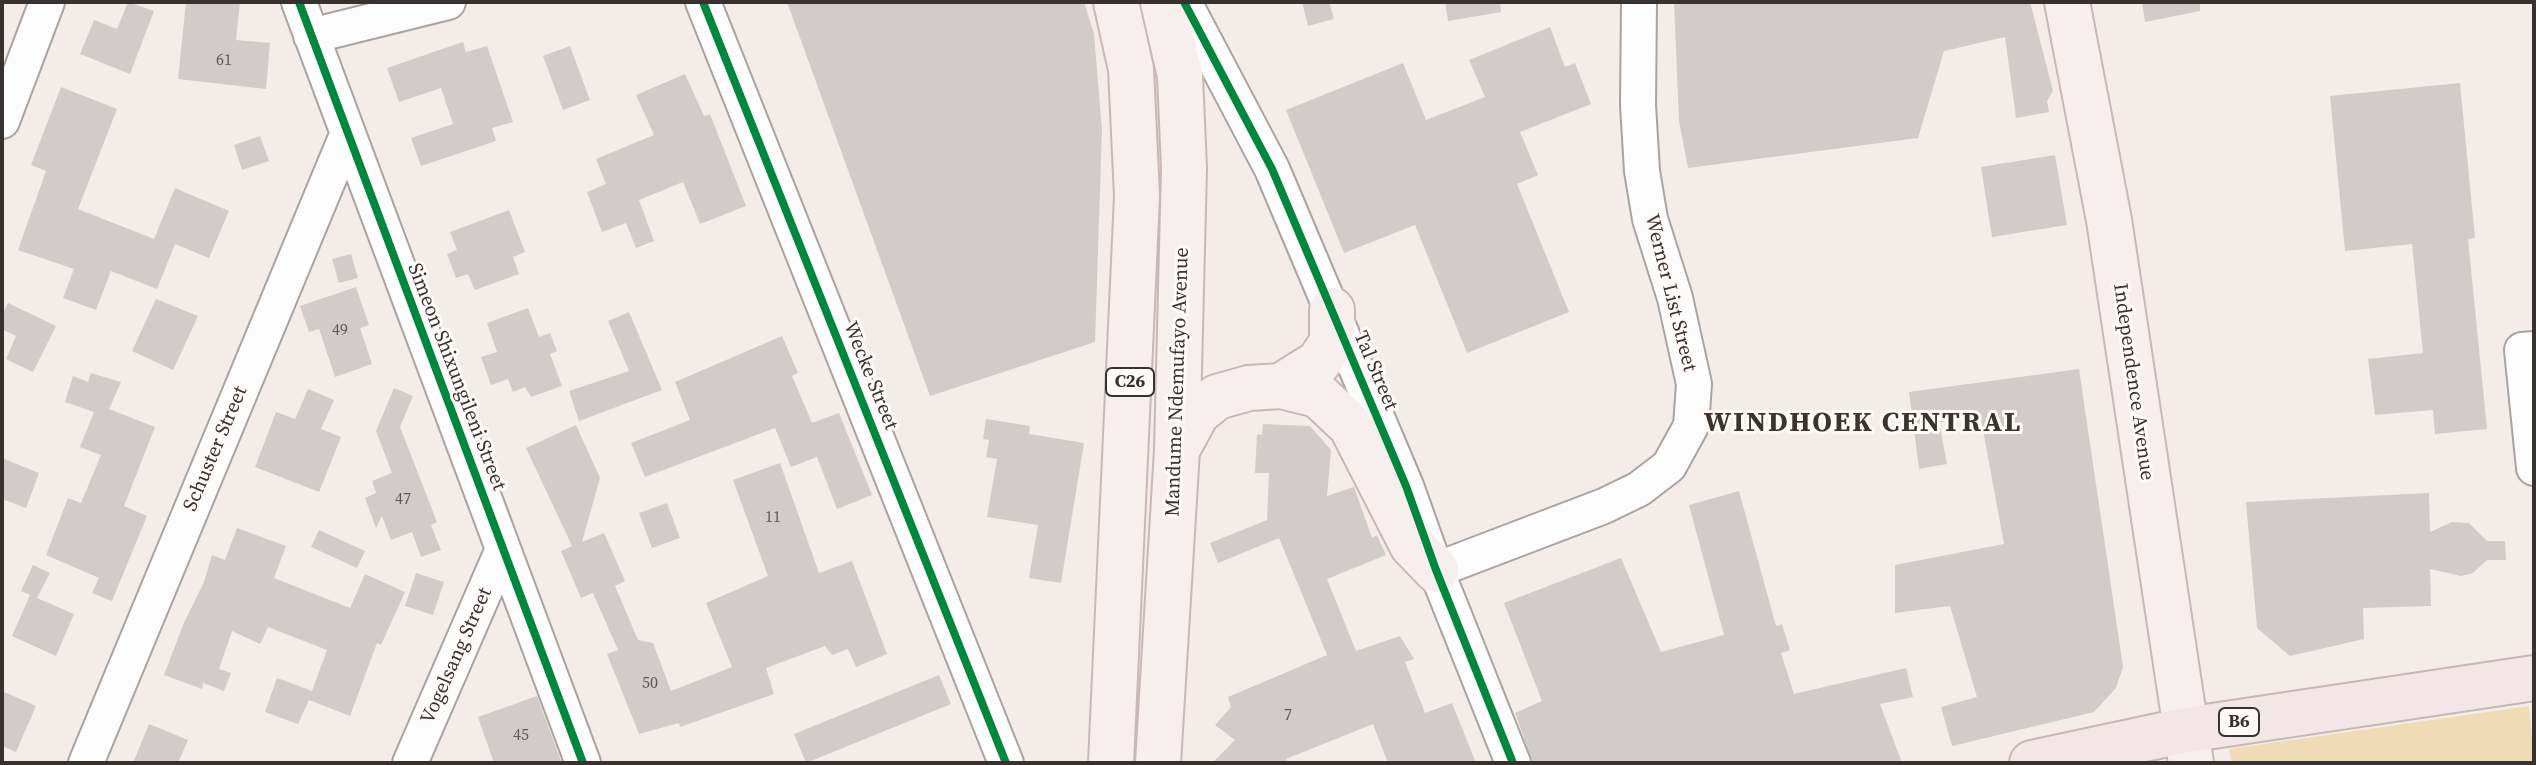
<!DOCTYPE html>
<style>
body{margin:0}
#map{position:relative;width:2536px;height:765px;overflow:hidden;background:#f4ece9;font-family:"Source Serif 4",serif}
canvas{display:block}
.frame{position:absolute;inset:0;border:4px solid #373230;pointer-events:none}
</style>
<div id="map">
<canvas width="2536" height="765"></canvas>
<div class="frame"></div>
</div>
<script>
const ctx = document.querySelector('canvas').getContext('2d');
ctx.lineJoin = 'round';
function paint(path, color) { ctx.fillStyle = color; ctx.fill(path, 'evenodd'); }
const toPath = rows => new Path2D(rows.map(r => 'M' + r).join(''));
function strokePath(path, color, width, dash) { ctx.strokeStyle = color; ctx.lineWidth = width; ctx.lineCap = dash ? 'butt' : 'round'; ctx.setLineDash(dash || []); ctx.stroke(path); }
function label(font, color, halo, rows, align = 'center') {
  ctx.font = font + ' "Source Serif 4",serif'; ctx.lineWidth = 6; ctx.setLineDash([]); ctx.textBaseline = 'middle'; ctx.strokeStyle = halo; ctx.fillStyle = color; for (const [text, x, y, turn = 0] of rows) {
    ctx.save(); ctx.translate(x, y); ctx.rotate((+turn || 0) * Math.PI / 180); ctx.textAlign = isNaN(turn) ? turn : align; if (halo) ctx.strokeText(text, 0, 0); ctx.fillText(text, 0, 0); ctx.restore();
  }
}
paint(toPath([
 [2529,706,2534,763,2232,763,2229,749]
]), '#efdcb6');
paint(toPath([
 [128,2,154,11,130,74,80,54,94,20,117,29],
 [186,2,240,2,236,40,270,43,266,89,178,79],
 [787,2,1084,2,1094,34,1102,130,1095,342,930,396],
 [1302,2,1329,2,1334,19,1308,26],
 [1445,2,1500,2,1501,12,1448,21],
 [1674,2,2030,2,2053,91,2047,101,2049,112,2016,118,2005,37,1944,51,1918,138,1688,168,1679,121],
 [2142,2,2200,2,2200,11,2145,22],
 [1550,27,1565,67,1575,63,1591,104,1520,132,1538,175,1517,184,1569,312,1467,353,1415,225,1344,253,1286,110,1403,63,1426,120,1485,97,1469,60],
 [463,42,466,52,487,46,513,122,492,128,496,141,421,166,411,138,453,124,441,88,399,102,387,68],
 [570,46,590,100,563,110,543,56],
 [685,74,704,116,710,114,746,206,700,224,683,182,639,200,654,241,636,248,626,223,602,232,587,192,606,184,596,159,654,135,636,95],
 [2460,83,2475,238,2468,239,2487,429,2435,434,2433,410,2375,415,2368,359,2423,353,2412,244,2345,251,2330,96],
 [61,87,117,109,78,209,154,239,175,188,229,211,209,258,175,244,157,289,111,271,96,310,63,298,74,269,18,250,46,171,31,165],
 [260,136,269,161,242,170,234,145],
 [2055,155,2067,225,1992,237,1981,167],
 [509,210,525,252,513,257,519,274,475,290,468,274,456,278,447,254,457,250,450,232],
 [351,254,358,278,339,283,332,259],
 [356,287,369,325,360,328,372,364,335,377,319,329,309,332,300,306],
 [156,299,198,316,173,370,132,351],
 [8,303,56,326,33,372,6,359,16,336,2,329,2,315],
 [528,308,539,337,550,333,557,351,550,354,562,386,531,397,525,387,513,392,508,379,491,385,481,357,497,352,487,323],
 [629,312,662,390,579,421,569,391,629,371,608,321],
 [782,336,798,373,792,376,812,423,839,413,872,495,837,509,817,457,791,467,775,428,645,477,631,443,690,420,675,382],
 [2079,369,2123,667,2116,688,2094,712,1952,746,1941,707,1977,697,1950,606,1895,613,1895,565,2004,544,1981,419,1939,422,1947,464,1919,469,1909,392],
 [91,373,121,382,109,409,155,427,124,506,147,516,112,601,92,593,99,578,46,555,68,498,81,503,101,455,80,447,94,412,65,402,73,376,88,382],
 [394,388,413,396,400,427,437,522,431,525,441,550,421,557,412,532,391,540,382,516,376,528,365,498,376,493,372,481,392,473,376,431],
 [308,389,334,400,321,429,341,437,319,492,255,467,276,412,295,419],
 [986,419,1030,426,1029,434,1084,443,1061,583,1029,578,1038,525,987,517,997,459,986,457,989,440,983,439],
 [1263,424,1310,426,1331,450,1327,496,1354,487,1372,538,1377,535,1386,555,1327,579,1356,651,1400,636,1414,659,1405,662,1425,713,1452,703,1476,763,1388,763,1373,724,1286,759,1288,763,1212,763,1235,740,1215,725,1231,707,1228,697,1327,655,1279,538,1218,563,1210,543,1267,520,1269,473,1255,473,1257,434,1262,435],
 [576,425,600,478,582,542,604,533,625,581,615,586,638,640,653,643,671,691,732,667,706,603,768,576,733,480,780,463,819,573,852,561,887,654,856,667,848,649,832,655,825,646,766,668,774,694,680,727,679,723,639,734,607,654,618,650,593,593,581,598,561,551,572,546,526,448],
 [2,458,39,473,26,508,2,499],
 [1739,491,1776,626,1782,624,1790,650,1781,653,1794,694,1906,668,1913,697,1880,704,1902,763,1533,763,1515,713,1542,701,1504,603,1621,558,1661,652,1724,635,1689,505],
 [2429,493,2430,532,2452,522,2469,523,2487,541,2505,541,2506,560,2487,560,2473,573,2461,576,2430,569,2431,606,2363,608,2364,639,2290,656,2257,628,2246,502],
 [667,503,680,538,652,548,639,513],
 [237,528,286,546,274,578,350,608,365,574,405,592,381,645,377,643,350,716,309,700,298,724,265,712,277,678,312,691,327,650,268,627,260,644,232,631,219,669,231,673,224,691,203,683,202,689,164,675,183,625,204,582,212,555,225,560],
 [319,530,365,551,357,568,311,547],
 [33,565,50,573,37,598,21,591],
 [416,573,444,582,433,615,405,606],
 [30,595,74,614,56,656,12,636],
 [939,675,951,704,806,763,794,734],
 [2,691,36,706,16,752,2,746],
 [537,696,562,763,494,763,478,717],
 [149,724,188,740,178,763,133,763]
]), '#d1ccc9');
const minor = toPath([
 [299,2,583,763],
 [703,2,1006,763],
 [1184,2,1272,169,1406,486,1436,570,1513,763],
 [311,36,448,2],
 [2,121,47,2],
 [2534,349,2522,350,2534,468],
 [1436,570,1604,506,1639,489,1669,466,1691,426,1694,384,1675,298,1650,219,1642,171,1638,105,1639,2],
 [86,763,347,135],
 [410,763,503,549]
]);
const major = toPath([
 [2067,2,2109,220,2191,763],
 [1281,386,1319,362,1332,342,1332,310],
 [1177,450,1197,413,1217,397,1249,388,1281,386,1318,395,1351,426,1412,545,1436,570],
 [1111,763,1137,196,1131,69,1116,2],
 [1158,763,1177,450,1184,168,1180,76,1163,2]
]);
const highway = toPath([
 [2032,763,2186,730,2534,678]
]);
strokePath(minor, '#a9a3a1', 38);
strokePath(major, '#c7b8b6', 48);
strokePath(highway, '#c7b8b6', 48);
strokePath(minor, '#fdfcfc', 34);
strokePath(major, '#f7efee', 44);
strokePath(highway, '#f2e6e6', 44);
strokePath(toPath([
 [299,2,583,763],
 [703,2,1006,763],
 [1184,2,1272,169,1406,486,1436,570,1513,763]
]), '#00873e', 8);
label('16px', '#5e5856', null, [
 ["61",224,61],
 ["49",340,331],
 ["47",403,500],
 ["11",773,518],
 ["50",650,684],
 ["7",1288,716],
 ["45",521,736]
]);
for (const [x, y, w] of [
 [1130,382,48],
 [2239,722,40]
]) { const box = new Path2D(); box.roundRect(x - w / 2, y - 14, w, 28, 6); ctx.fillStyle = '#fffaf8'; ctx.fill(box); strokePath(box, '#373230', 2); }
label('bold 18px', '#373230', null, [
 ["C26",1130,382],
 ["B6",2239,722]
]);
label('20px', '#373230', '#fffaf8', [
 ["Werner List Street",1670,293,76],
 ["Tal Street",1375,371,67],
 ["Wecke Street",870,376,68],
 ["Simeon Shixungileni Street",456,377,69],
 ["Mandume Ndemufayo Avenue",1178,382,-88],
 ["Independence Avenue",2133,382,82],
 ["Schuster Street",216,449,-67],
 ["Vogelsang Street",457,656,-66]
]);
ctx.letterSpacing = '2px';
label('bold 28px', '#3c322e', '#fffaf8', [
 ["WINDHOEK CENTRAL",1863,424]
]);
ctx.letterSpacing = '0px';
</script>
